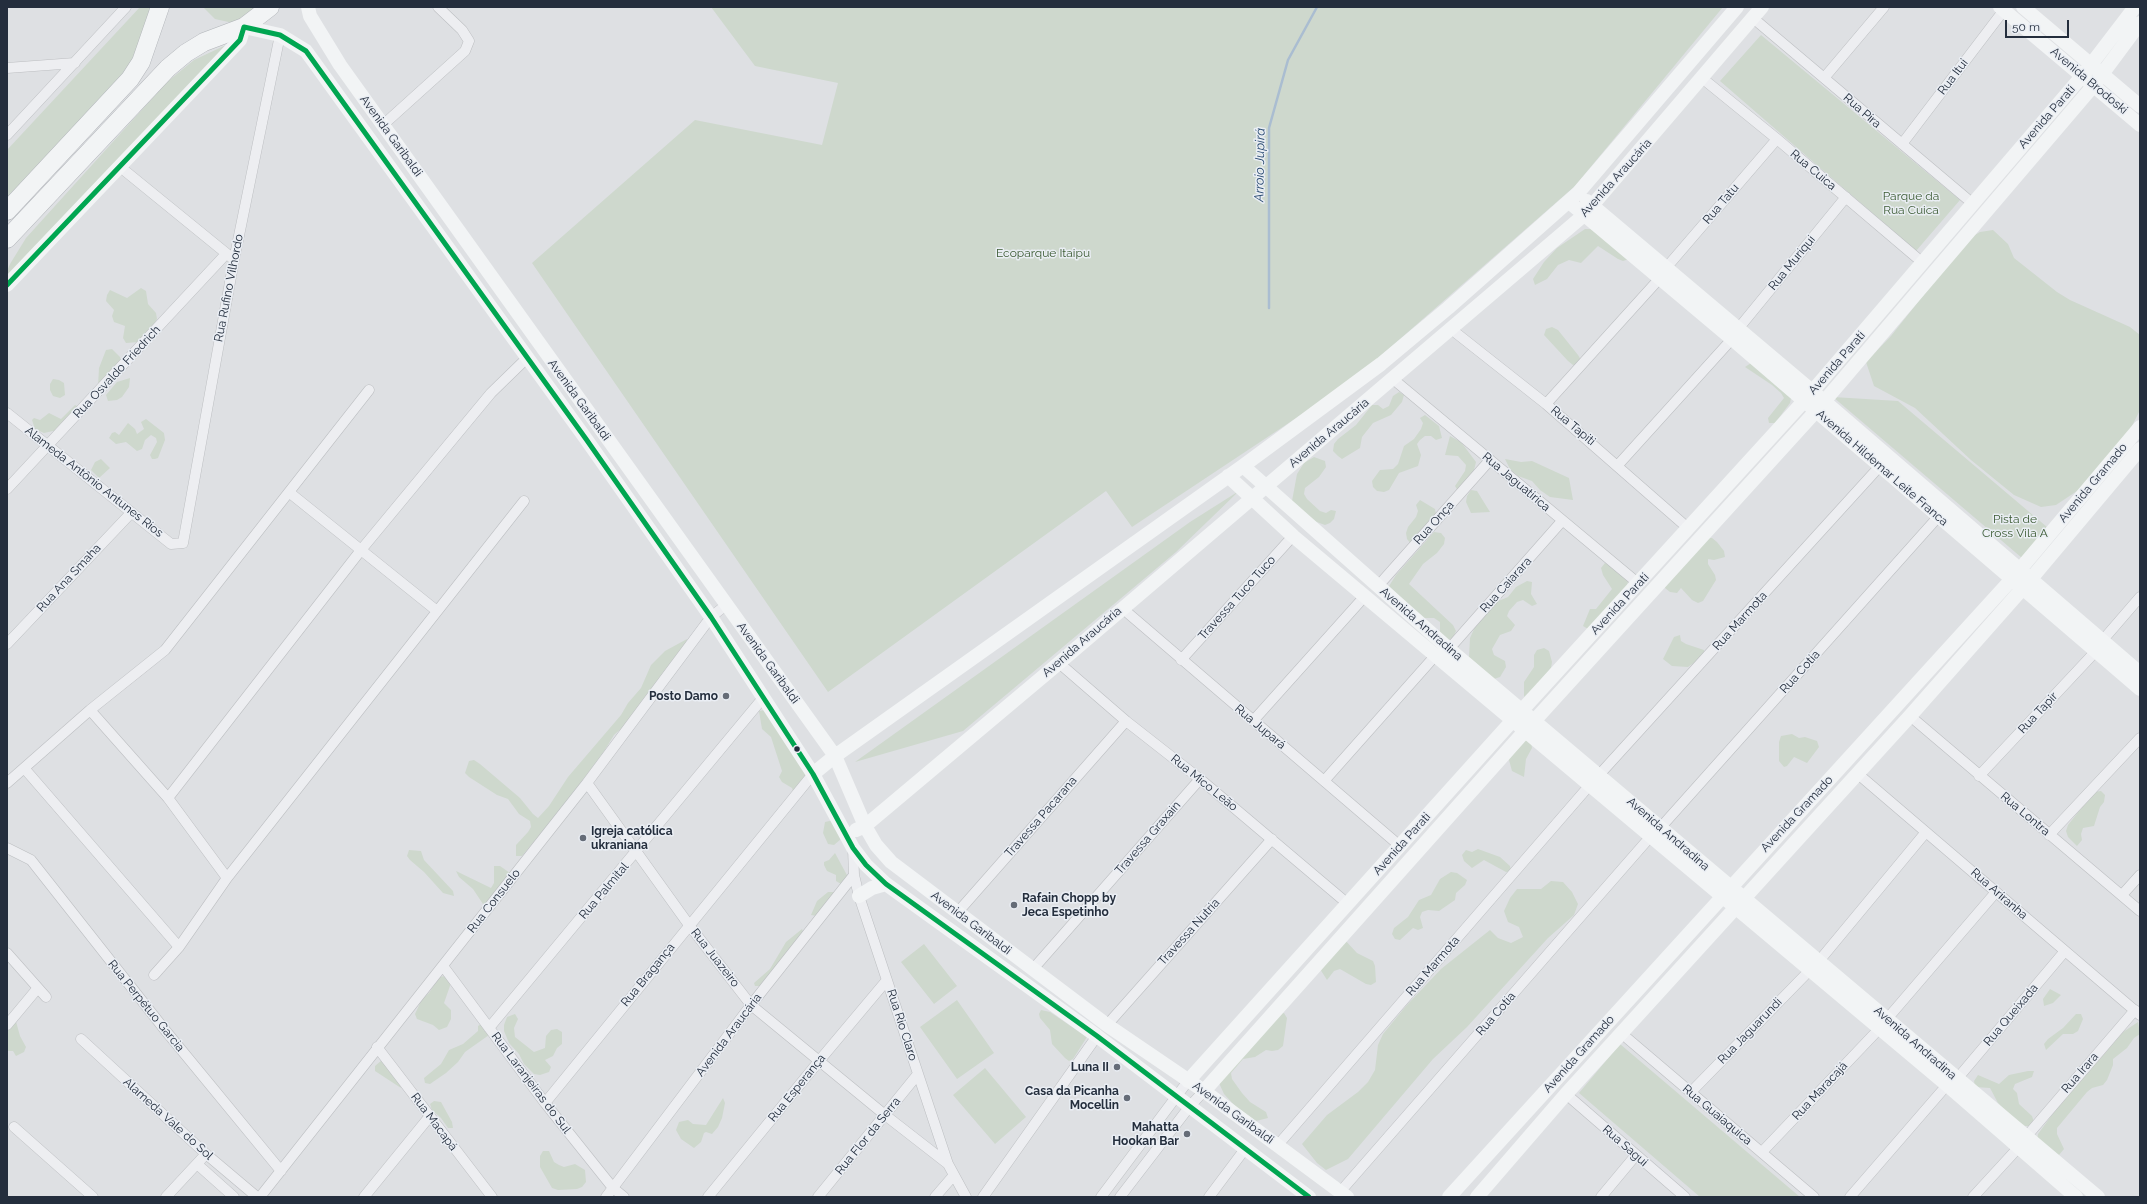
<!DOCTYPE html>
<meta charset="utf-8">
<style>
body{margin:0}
#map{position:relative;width:2147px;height:1204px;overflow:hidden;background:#dee0e3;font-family:Raleway,sans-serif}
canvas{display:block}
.frame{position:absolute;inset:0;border:8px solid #242e3d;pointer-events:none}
.scale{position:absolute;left:2005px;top:20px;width:64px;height:18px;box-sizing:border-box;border:2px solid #242e3d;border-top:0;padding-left:5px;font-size:12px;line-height:14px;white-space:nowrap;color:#242e3d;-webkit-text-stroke:3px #eaeef4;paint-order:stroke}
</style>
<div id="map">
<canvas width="2147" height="1204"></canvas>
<div class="frame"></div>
<div class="scale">50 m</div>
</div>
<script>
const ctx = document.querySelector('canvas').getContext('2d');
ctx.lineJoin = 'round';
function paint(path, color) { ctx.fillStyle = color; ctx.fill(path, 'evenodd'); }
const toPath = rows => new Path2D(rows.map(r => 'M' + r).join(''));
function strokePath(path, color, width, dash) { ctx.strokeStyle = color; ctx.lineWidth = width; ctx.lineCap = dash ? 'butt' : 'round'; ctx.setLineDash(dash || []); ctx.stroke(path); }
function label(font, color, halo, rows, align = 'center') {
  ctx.font = font + ' Raleway,sans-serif'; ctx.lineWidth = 3; ctx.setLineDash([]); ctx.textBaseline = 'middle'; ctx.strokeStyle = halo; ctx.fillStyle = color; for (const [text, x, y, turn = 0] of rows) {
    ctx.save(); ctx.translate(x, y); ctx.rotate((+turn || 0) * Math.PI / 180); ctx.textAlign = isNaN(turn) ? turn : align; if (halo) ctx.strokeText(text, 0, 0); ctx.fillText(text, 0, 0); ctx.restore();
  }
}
paint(toPath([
 [140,7,153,7,136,51,125,74,7,205,7,150],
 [203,7,264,7,233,23,215,19],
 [711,7,1723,7,1575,186,1352,381,1132,527,1106,491,828,692,532,263,695,120,822,145,838,83,755,66],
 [1761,35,1960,200,1916,251,1720,81],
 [226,45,7,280,7,271,10,264,26,238,167,82,194,60],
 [1585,229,1591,229,1629,259,1623,261,1618,259,1598,246,1581,263,1569,260,1558,265,1547,279,1535,285,1533,279,1544,262,1557,248],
 [1993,230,2008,244,2014,258,2057,292,2070,300,2130,327,2140,335,2140,410,2131,428,2083,487,2056,505,2041,507,2014,495,1971,460,1915,408,1874,386,1866,362,1891,336,1968,239,1980,232],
 [141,288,146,291,148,304,156,313,157,319,149,335,139,342,126,343,123,338,125,326,114,322,112,316,114,310,106,301,107,295,110,290,127,298],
 [1552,327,1558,330,1578,355,1581,360,1578,364,1573,365,1568,361,1544,335,1546,329],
 [112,349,120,357,122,363,98,386,99,368,106,350],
 [1751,363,1791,398,1790,403,1775,423,1769,423,1768,418,1784,398,1781,393,1772,385,1745,367],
 [130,378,129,387,122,397,117,400,108,401,106,395,117,382],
 [53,379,59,380,64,383,65,395,60,398,53,396,50,390,50,384],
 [1399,392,1404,395,1402,402,1391,415,1373,423,1362,437,1360,448,1342,459,1338,456,1333,451,1334,444,1338,439,1356,425,1372,405,1378,405,1383,409,1389,406,1393,396],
 [1833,397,1898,401,2047,527,2022,558],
 [75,405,77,406,77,410,59,433,53,431,44,433,35,429,32,420,34,418,40,420,49,413,61,419],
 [1425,415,1439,426,1442,438,1436,440,1431,436,1425,436,1420,440,1417,444,1421,455,1418,466,1399,473,1389,490,1384,492,1377,491,1373,487,1372,481,1380,470,1393,469,1398,464,1404,446,1414,439,1421,429,1423,423,1420,418],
 [146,419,164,433,165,440,158,458,155,459,152,459,150,455,157,442,156,438,151,435,145,440,142,449,137,451,126,442,116,444,109,438,112,433,115,432,119,435,128,423,135,429,137,434,144,429,141,422],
 [1450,436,1461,442,1476,462,1473,474,1458,491,1455,486,1465,471,1466,465,1458,456,1445,455],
 [1314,457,1325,461,1326,467,1319,477,1305,488,1304,494,1307,499,1320,511,1326,513,1331,510,1336,511,1334,519,1330,523,1325,525,1314,521,1292,501,1297,474,1304,463],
 [101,459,110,468,99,478,91,470,95,462],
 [1505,459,1521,462,1532,461,1569,478,1573,500,1550,497,1540,490,1532,481,1518,476,1510,469],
 [1471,490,1477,491,1490,512,1471,513,1466,502,1467,496],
 [1239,491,1176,552,963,731,855,762,1190,522],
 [1420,500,1435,509,1436,514,1411,544,1407,539,1406,533,1408,527,1416,517,1418,511,1416,505],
 [1434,532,1441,533,1445,538,1444,544,1437,553,1423,564,1409,584,1453,625,1456,631,1453,637,1446,642,1440,634,1440,622,1434,618,1422,618,1389,586,1396,575],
 [1705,537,1712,538,1717,542,1724,551,1725,557,1714,560,1708,559,1708,564,1715,575,1716,580,1703,601,1698,603,1692,600,1681,588,1677,593,1670,592,1665,588,1665,582],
 [1605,563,1611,565,1628,581,1627,587,1588,629,1583,626,1590,609,1596,609,1612,589,1603,575,1601,568],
 [1527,581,1532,582,1531,594,1537,604,1532,606,1523,600,1517,602,1509,611,1507,616,1515,625,1511,631,1500,635,1492,649,1494,655,1505,661,1506,667,1500,677,1494,679,1469,657,1470,638,1475,627,1496,602,1508,597,1516,587],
 [1680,635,1681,641,1686,644,1704,650,1705,655,1688,667,1672,666,1663,659,1674,637],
 [687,639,685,649,623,727,614,735,603,753,562,808,522,856,516,856,516,845,528,832,531,827,530,821,519,814,508,799,497,795,469,777,465,773,469,761,474,760,480,764,520,798,533,814,538,818,549,806,568,777,621,715,628,703,641,688,651,665,665,651],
 [1544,648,1549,651,1552,662,1551,668,1535,687,1524,697,1524,682,1534,667,1534,655,1537,650],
 [765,710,808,776,794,794,792,788,782,782,779,777,782,771,771,737,762,729,759,711],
 [1792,734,1799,738,1805,737,1817,741,1819,747,1807,763,1794,757,1787,766,1784,767,1779,761,1779,742,1781,736],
 [1520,739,1531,742,1532,748,1526,759,1524,777,1512,771,1509,760,1509,754],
 [2101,791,2105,795,2104,802,2100,807,2094,826,2083,828,2081,834,2082,840,2077,846,2068,837,2066,831,2068,825,2094,792],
 [834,820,841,839,834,845,828,844,823,833,825,822],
 [1478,849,1500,857,1510,866,1511,871,1506,872,1484,860,1472,868,1464,861,1462,855,1466,850,1472,852],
 [409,850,421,851,424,860,453,891,454,896,443,893,424,872,410,860,407,856],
 [835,853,848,877,841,884,836,881,836,875,827,871,824,865,824,862,829,860],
 [494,866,500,866,510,873,489,902,483,904,473,889,459,877,456,871,491,888,494,883],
 [1451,872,1457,873,1467,880,1465,885,1456,893,1455,900,1439,911,1428,910,1422,912,1420,917,1423,928,1418,930,1413,928,1400,940,1395,939,1392,934,1394,928,1408,917,1419,900,1431,895,1440,879],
 [1551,881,1563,882,1572,892,1578,904,1574,915,1548,938,1467,1027,1433,1059,1348,1159,1326,1170,1317,1163,1302,1144,1327,1115,1358,1092,1368,1082,1375,1070,1378,1045,1383,1034,1406,1006,1441,969,1490,930,1498,938,1511,943,1523,937,1519,927,1508,922,1504,911,1510,898,1517,889,1541,889],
 [828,892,834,892,817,916,811,915,817,901],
 [802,929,804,934,761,986,755,986,754,983,770,969,786,942],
 [1344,939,1357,953,1373,961,1375,966,1376,982,1371,985,1366,984,1340,969,1334,971,1327,980,1320,969],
 [924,944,957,986,934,1004,901,962],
 [445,976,451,983,444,1003,451,1010,451,1019,447,1027,439,1030,433,1025,417,1019,415,1014,422,999,429,993,439,977],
 [2050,989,2061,995,2053,1003,2044,1006,2043,999],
 [957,1000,994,1053,957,1079,920,1027],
 [1041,1010,1050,1012,1087,1037,1073,1059,1069,1061,1065,1058,1052,1044,1050,1030,1040,1018,1039,1014],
 [1284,1013,1287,1018,1283,1046,1278,1050,1272,1051,1266,1050,1255,1057,1243,1059,1231,1073,1232,1079,1242,1093,1250,1102,1266,1112,1268,1118,1256,1121,1236,1107,1224,1094,1219,1083,1278,1014],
 [515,1014,518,1019,514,1028,515,1037,534,1052,545,1048,546,1036,551,1030,557,1029,562,1032,562,1044,557,1048,553,1056,545,1060,551,1067,549,1072,540,1075,534,1074,524,1064,519,1054,509,1043,504,1031,504,1025,507,1017],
 [2076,1014,2081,1014,2083,1019,2078,1031,2073,1034,2063,1034,2046,1050,2044,1044,2048,1039,2063,1028],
 [15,1018,20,1036,26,1047,24,1052,16,1056,13,1051,7,1051,7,1029],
 [2138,1022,2140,1034,2134,1038,2127,1048,2113,1059,2113,1065,2107,1080,2103,1085,2092,1088,2087,1092,2057,1128,2057,1134,2064,1149,2059,1155,2037,1140,2038,1134,2054,1112,2123,1032],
 [481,1024,489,1035,465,1052,458,1062,446,1073,430,1084,425,1083,424,1078,441,1064,449,1050,463,1044,478,1031,478,1026],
 [1620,1044,1800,1197,1700,1197,1579,1093],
 [382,1060,400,1085,401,1088,375,1071,375,1066],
 [985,1068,1026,1117,995,1144,953,1095],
 [2028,1071,2034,1071,2032,1077,2015,1084,2013,1089,2017,1093,2019,1104,2032,1116,2034,1122,2030,1126,2025,1126,2010,1116,1998,1103,1990,1088,1975,1087,1974,1081,1978,1075,1999,1084,2009,1075],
 [723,1098,725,1103,722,1118,718,1127,712,1134,706,1132,704,1133,701,1142,694,1148,681,1139,676,1130,679,1122,688,1120,693,1124,706,1125],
 [434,1101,441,1102,452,1122,453,1128,448,1128,441,1118,432,1110,430,1104],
 [543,1151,549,1151,554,1162,559,1165,564,1167,575,1164,585,1170,586,1182,582,1187,577,1189,558,1190,552,1188,540,1167,540,1156]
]), '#ced8cd');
strokePath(toPath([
 [1269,308,1269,128,1288,60,1317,7]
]), '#aabdd1', 2.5);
const street = toPath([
 [1753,18,1972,203],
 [7,68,75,63],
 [1702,78,1777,139,1923,263],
 [1824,78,1884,7],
 [383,125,465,51,469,41,462,30,438,7],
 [7,135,126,7],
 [1902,144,2004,10],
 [119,166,232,258],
 [1666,268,1777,139],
 [1451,329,1546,404,1689,529],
 [1738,329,1846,197],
 [1393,379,1639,584],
 [1546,404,1660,278],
 [7,413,171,544,183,543,234,260,280,35],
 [1618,465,1732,339],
 [7,489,226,254],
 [290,493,437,611],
 [1378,586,1490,460],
 [1122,608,1400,846],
 [2102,641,2140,597],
 [7,644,131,513],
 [1449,649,1562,521],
 [1181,660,1293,536],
 [1059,663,1126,721,1200,779,1348,904],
 [90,710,168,798,227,878],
 [1910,716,2140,911],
 [1253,721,1365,596],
 [24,768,179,947],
 [1858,774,2140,1015],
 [1599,775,1880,466],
 [1979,776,2096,651],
 [1324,781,1435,656],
 [7,783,90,710,165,650,369,390],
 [587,783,689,925,751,1005,885,1115,948,1164],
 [168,798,361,550,491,393,527,358],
 [1661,827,1938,517],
 [2049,835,2140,738],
 [7,848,31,860,165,1030,281,1171],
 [853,848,854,875,859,896,948,1164,966,1197],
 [2122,895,2140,875],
 [957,913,1126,721],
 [7,953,46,997],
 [1819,961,1926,832],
 [443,966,545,1103,613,1188,624,1197],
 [1033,969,1200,779],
 [154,975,179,947,227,878,524,501],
 [1887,1019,1996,892],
 [7,1025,37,989],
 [1107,1025,1272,839],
 [489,1028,763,698],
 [1621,1033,1814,1197],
 [81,1039,206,1154,257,1197],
 [377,1047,492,1197],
 [1957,1079,2065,951],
 [1691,1092,1810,970],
 [1566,1094,1685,1197],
 [545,1103,813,774],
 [14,1127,93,1197],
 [2026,1137,2135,1010],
 [1277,1146,1589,786],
 [1762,1152,1879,1029],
 [197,1164,234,1197],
 [1340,1192,1651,836],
 [166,1197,206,1154],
 [260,1197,587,783,711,617,726,605],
 [364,1197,430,1116],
 [606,1197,751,1005,854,875],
 [708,1197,819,1061,887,980],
 [818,1197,918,1074],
 [935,1197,954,1175],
 [983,1197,1097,1036],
 [1101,1197,1188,1081],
 [1120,1197,1190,1106,1204,1091],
 [1209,1197,1245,1149],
 [1601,1197,1636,1155],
 [1850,1197,1947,1085],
 [1973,1197,2018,1148]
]);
const highway = toPath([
 [7,211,130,79,141,62,160,7],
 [7,239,168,68,186,53,204,42,244,27,270,7]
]);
strokePath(street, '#bcbec1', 11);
strokePath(highway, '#b0b3b8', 19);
strokePath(street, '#edeef1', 10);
strokePath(toPath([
 [308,7,310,16,340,65,835,756,865,826,876,845,891,862,1107,1025,1204,1091,1347,1197],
 [2000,7,2140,125],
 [2023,7,2140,106],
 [1587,201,1824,401,2140,673],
 [1569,202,1732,339,2140,689],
 [7,285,240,40,244,27,280,35,306,51,586,439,711,617,813,774,853,848,866,865,886,884,1097,1036,1309,1197],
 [1243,466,1449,649,2098,1197],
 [1228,476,1293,536,1947,1085,2076,1197],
 [813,774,835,756,1243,466,1381,364,1448,308,1578,193,1737,7],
 [856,830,865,826,1059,663,1584,215,1762,7],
 [859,896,872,888,886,884],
 [1188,1081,1513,720,1804,401,2083,75,2135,7],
 [1204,1091,1525,731,1816,411,2094,85,2140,23],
 [1449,1197,2011,580,2140,427],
 [1477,1197,1566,1094,1910,716,2030,580,2140,449]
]), '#f2f4f5', 14);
strokePath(highway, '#f2f4f5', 18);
strokePath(toPath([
 [7,285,240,40,244,27,280,35,306,51,586,439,711,617,813,774,853,848,866,865,886,884,1097,1036,1309,1197]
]), '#00a651', 5);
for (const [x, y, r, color] of [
 [726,696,4,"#656c77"],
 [797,749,3.5,"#242e3d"],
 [583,838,4,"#656c77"],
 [1014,905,4,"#656c77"],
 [1117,1067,4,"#656c77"],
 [1127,1098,4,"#656c77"],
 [1187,1134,4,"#656c77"]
]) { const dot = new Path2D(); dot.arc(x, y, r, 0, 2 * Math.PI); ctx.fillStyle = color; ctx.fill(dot); strokePath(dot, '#eaeef4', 1.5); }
label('12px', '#242e3d', '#eaeef4', [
 ["Rua Itui",1953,77,-53],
 ["Avenida Brodoski",2089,81,40],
 ["Rua Pira",1862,111,41],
 ["Avenida Parati",2047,117,-49],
 ["Avenida Garibaldi",391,136,54],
 ["Rua Cuica",1813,170,40],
 ["Avenida Araucária",1616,178,-48],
 ["Rua Tatu",1721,204,-50],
 ["Rua Muriqui",1792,263,-51],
 ["Rua Rufino Vilhordo",229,288,-79],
 ["Avenida Parati",1837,363,-49],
 ["Rua Osvaldo Friedrich",117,372,-47],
 ["Avenida Garibaldi",579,400,54],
 ["Rua Tapiti",1573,426,40],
 ["Avenida Araucária",1329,433,-40],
 ["Avenida Hildemar Leite Franca",1882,468,41],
 ["Alameda Antônio Antunes Rios",94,482,38],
 ["Rua Jaguatirica",1516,482,40],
 ["Avenida Gramado",2093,483,-50],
 ["Rua Onça",1434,523,-48],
 ["Rua Ana Smaha",69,578,-47],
 ["Rua Caiarara",1506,585,-48],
 ["Travessa Tuco Tuco",1237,598,-48],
 ["Avenida Parati",1620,604,-47],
 ["Rua Marmota",1740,621,-48],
 ["Avenida Andradina",1421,624,41],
 ["Avenida Araucária",1082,642,-41],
 ["Avenida Garibaldi",768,663,54],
 ["Rua Cotia",1800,672,-48],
 ["Rua Tapir",2038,713,-47],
 ["Rua Jupará",1260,727,40],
 ["Rua Mico Leão",1204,783,39],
 ["Avenida Gramado",1797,814,-47],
 ["Rua Lontra",2025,814,40],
 ["Travessa Pacarana",1041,817,-49],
 ["Avenida Andradina",1668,834,41],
 ["Travessa Graxain",1148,838,-49],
 ["Avenida Parati",1402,844,-48],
 ["Rua Palmital",604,891,-50],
 ["Rua Ariranha",1999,894,41],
 ["Rua Consuelo",494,901,-52],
 ["Avenida Garibaldi",971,923,37],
 ["Travessa Nutria",1189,932,-48],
 ["Rua Juazeiro",715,958,52],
 ["Rua Marmota",1433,966,-49],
 ["Rua Bragança",648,975,-51],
 ["Rua Perpétuo Garcia",146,1006,51],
 ["Rua Cotia",1496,1014,-49],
 ["Rua Queixada",2011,1015,-50],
 ["Rua Rio Claro",902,1025,72],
 ["Rua Jaguarundi",1750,1031,-46],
 ["Avenida Araucária",729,1035,-53],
 ["Avenida Andradina",1915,1043,41],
 ["Avenida Gramado",1579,1054,-48],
 ["Rua Irara",2080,1073,-49],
 ["Rua Laranjeiras do Sul",531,1083,53],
 ["Rua Esperança",797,1088,-51],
 ["Rua Maracajá",1820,1091,-47],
 ["Avenida Garibaldi",1233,1113,36],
 ["Rua Guaiaquica",1717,1115,40],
 ["Alameda Vale do Sol",168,1119,42],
 ["Rua Macapá",434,1122,53],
 ["Rua Flor da Serra",868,1136,-51],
 ["Rua Sagui",1625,1146,41]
]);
label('12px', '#395931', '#eaeef4', [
 ["Parque da",1911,196],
 ["Rua Cuica",1911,210],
 ["Ecoparque Itaipu",1043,253],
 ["Pista de",2015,519],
 ["Cross Vila A",2015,533]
]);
label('bold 12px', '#242e3d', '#eaeef4', [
 ["Posto Damo",718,696],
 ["Igreja católica",591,831,"left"],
 ["ukraniana",591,845,"left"],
 ["Rafain Chopp by",1022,898,"left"],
 ["Jeca Espetinho",1022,912,"left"],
 ["Luna II",1109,1067],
 ["Casa da Picanha",1119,1091],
 ["Mocellin",1119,1105],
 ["Mahatta",1179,1127],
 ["Hookan Bar",1179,1141]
], 'right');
label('italic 13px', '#2c4d73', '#eaeef4', [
 ["Arroio Jupirá",1260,165,-89]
]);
</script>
